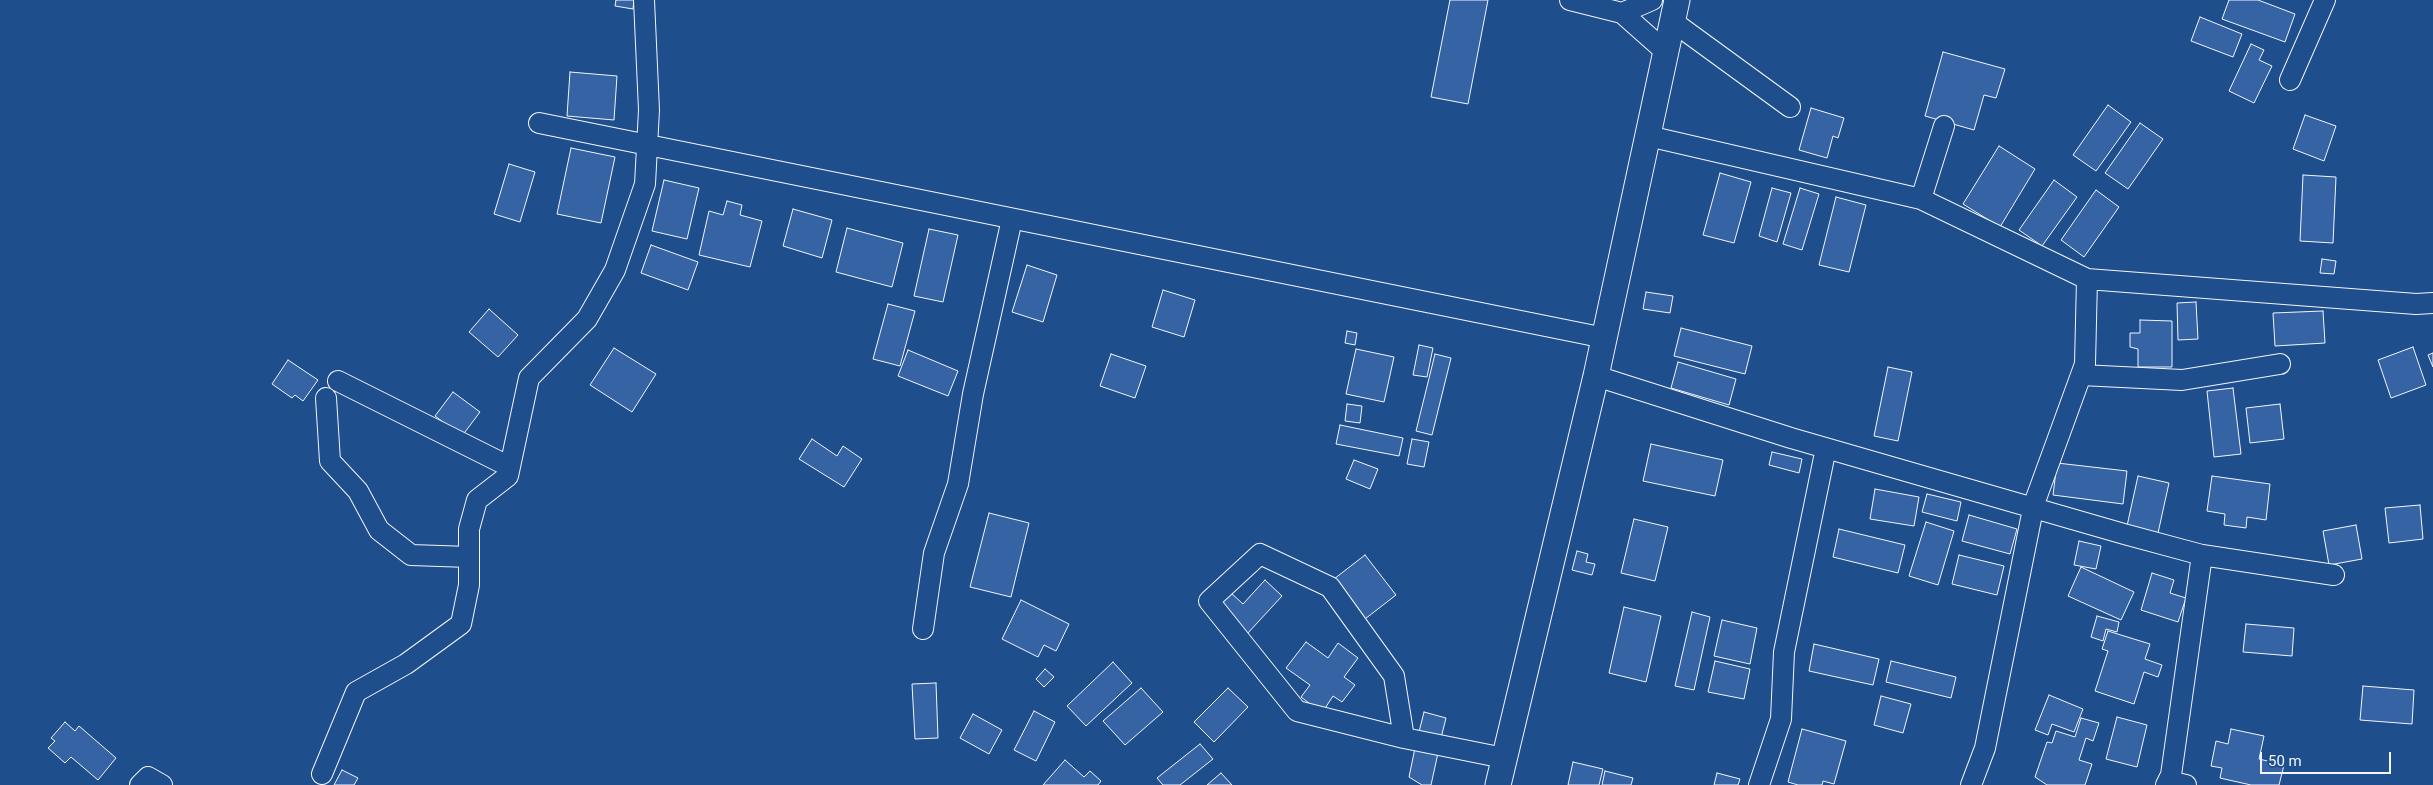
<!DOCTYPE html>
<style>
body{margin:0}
#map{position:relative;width:2433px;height:785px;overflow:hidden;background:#1f4e8c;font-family:Roboto,sans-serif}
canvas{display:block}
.scale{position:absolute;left:2260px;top:752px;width:131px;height:22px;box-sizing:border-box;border:2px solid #f2f6ff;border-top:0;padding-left:6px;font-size:15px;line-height:18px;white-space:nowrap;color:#f2f6ff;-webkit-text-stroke:4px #1f4e8c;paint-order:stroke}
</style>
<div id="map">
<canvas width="2433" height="785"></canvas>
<div class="scale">50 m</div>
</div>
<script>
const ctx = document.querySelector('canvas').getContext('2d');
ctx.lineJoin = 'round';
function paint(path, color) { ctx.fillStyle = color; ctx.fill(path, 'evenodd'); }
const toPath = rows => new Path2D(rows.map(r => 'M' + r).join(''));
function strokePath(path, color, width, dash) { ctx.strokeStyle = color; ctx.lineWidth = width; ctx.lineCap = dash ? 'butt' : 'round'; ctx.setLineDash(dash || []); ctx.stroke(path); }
const building = toPath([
 [616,0,634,0,633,9,615,6,616,0],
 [1450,0,1488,0,1468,104,1431,97,1450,0],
 [2229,0,2258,0,2295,14,2285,42,2222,19,2229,0],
 [2200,17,2242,34,2233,57,2191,41,2200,17],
 [2251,44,2264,50,2259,60,2272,66,2254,103,2229,91,2251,44],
 [1943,52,2005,69,1996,98,1984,95,1974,130,1925,116,1943,52],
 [570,72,617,76,614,120,567,116,570,72],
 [2108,105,2131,122,2096,171,2073,155,2108,105],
 [1811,108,1844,118,1838,138,1833,136,1827,158,1799,150,1811,108],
 [2305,115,2336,126,2324,161,2293,149,2305,115],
 [2140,123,2163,139,2128,189,2105,173,2140,123],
 [1999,146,2035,169,2000,227,1963,204,1999,146],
 [571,148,615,157,601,223,557,214,571,148],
 [509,164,535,172,520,222,494,214,509,164],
 [1720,173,1751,182,1734,243,1703,235,1720,173],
 [2303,175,2336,177,2333,243,2300,241,2303,175],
 [664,180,699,188,687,239,652,231,664,180],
 [2054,180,2077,197,2042,246,2019,230,2054,180],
 [1772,188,1791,193,1777,242,1759,236,1772,188],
 [1800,188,1819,194,1802,250,1783,244,1800,188],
 [2096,190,2119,207,2084,257,2061,240,2096,190],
 [1836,197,1866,205,1849,272,1819,265,1836,197],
 [727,201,742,205,740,215,762,221,750,267,699,255,709,211,723,215,727,201],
 [793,209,832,220,822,258,783,246,793,209],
 [847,228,903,243,892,287,836,272,847,228],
 [929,229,958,235,943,302,914,296,929,229],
 [651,245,698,262,688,290,641,273,651,245],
 [2322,259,2336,261,2334,274,2320,273,2322,259],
 [1027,265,1057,275,1043,322,1012,312,1027,265],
 [1163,290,1195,300,1184,337,1152,327,1163,290],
 [1646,292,1673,296,1670,313,1643,309,1646,292],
 [2196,302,2198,339,2178,340,2177,303,2196,302],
 [888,304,915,311,900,366,873,359,888,304],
 [489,309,518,335,498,357,469,332,489,309],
 [2323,311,2325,343,2275,346,2273,313,2323,311],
 [2140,320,2172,321,2172,367,2138,367,2138,349,2130,347,2130,333,2140,333,2140,320],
 [1681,328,1752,346,1745,374,1674,356,1681,328],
 [1347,331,1357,333,1355,345,1345,343,1347,331],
 [1419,345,1433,348,1427,377,1413,375,1419,345],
 [2413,347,2426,385,2391,398,2378,360,2413,347],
 [614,348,656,374,632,412,590,385,614,348],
 [1356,349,1394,357,1384,402,1346,394,1356,349],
 [908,350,958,371,948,396,898,376,908,350],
 [2433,353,2433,367,2428,355,2433,353],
 [1111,354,1146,366,1135,398,1100,386,1111,354],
 [1435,354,1451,358,1432,435,1416,431,1435,354],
 [288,360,318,380,303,401,295,395,292,398,272,384,288,360],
 [1678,362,1736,379,1729,405,1671,388,1678,362],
 [1888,367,1912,372,1898,441,1874,436,1888,367],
 [2233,388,2241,454,2214,457,2207,391,2233,388],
 [453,392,480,412,462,436,435,416,453,392],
 [1347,404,1362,406,1360,423,1345,421,1347,404],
 [2280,404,2284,439,2250,443,2246,408,2280,404],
 [1340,425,1403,438,1399,456,1336,444,1340,425],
 [812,439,837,456,843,446,862,459,844,487,799,459,812,439],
 [1412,439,1429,442,1424,467,1407,464,1412,439],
 [1651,444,1723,460,1715,496,1643,481,1651,444],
 [1772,452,1802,459,1799,473,1769,465,1772,452],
 [1354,460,1378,469,1370,489,1346,479,1354,460],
 [2057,463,2127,471,2123,504,2053,495,2057,463],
 [2138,476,2169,483,2158,533,2127,526,2138,476],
 [2212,476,2270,484,2266,520,2247,517,2246,528,2224,525,2225,514,2207,511,2212,476],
 [1875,489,1919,497,1914,526,1870,519,1875,489],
 [1927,494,1961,502,1957,521,1922,512,1927,494],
 [2420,505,2423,539,2389,543,2385,508,2420,505],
 [989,513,1029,523,1011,597,970,587,989,513],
 [1969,515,2017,529,2010,554,1962,541,1969,515],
 [1634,519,1668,527,1655,581,1621,573,1634,519],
 [1926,522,1954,531,1938,585,1909,576,1926,522],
 [2356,525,2362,559,2329,565,2323,531,2356,525],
 [1839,529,1905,545,1898,573,1833,557,1839,529],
 [2079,541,2101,546,2096,569,2074,565,2079,541],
 [1577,551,1588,554,1586,562,1595,564,1592,575,1572,570,1577,551],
 [1365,555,1396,595,1365,619,1334,579,1365,555],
 [1959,555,2004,566,1997,595,1952,584,1959,555],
 [2081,567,2134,592,2121,620,2068,596,2081,567],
 [2152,573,2174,580,2170,593,2186,598,2178,622,2141,610,2152,573],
 [1265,580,1282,596,1247,634,1218,608,1231,593,1243,604,1265,580],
 [1021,600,1069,624,1056,651,1044,645,1038,657,1002,639,1021,600],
 [1624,607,1661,616,1646,682,1609,673,1624,607],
 [1692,612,1710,617,1694,690,1675,686,1692,612],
 [2097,616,2119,622,2117,632,2106,629,2103,641,2091,637,2097,616],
 [1722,620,1757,628,1750,664,1714,656,1722,620],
 [2246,624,2294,628,2292,656,2243,652,2246,624],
 [2108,631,2150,644,2145,659,2162,665,2158,677,2144,672,2134,704,2095,691,2108,651,2102,649,2108,631],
 [1306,642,1328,658,1338,643,1358,658,1344,677,1355,685,1342,702,1333,696,1322,713,1301,697,1310,685,1286,668,1306,642],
 [1814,644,1879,659,1873,685,1809,671,1814,644],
 [1715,661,1750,669,1744,699,1708,692,1715,661],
 [1891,661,1956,677,1951,698,1886,682,1891,661],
 [1113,662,1132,683,1086,726,1067,706,1113,662],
 [1045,669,1054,677,1044,687,1036,679,1045,669],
 [936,683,938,738,915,739,912,684,936,683],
 [2363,686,2414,690,2412,724,2360,720,2363,686],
 [1141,688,1163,712,1125,745,1103,721,1141,688],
 [1228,688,1248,707,1214,742,1194,722,1228,688],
 [2049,695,2083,709,2074,732,2052,724,2048,735,2035,730,2049,695],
 [1881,696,1911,704,1903,733,1874,725,1881,696],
 [1034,711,1055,722,1036,761,1014,750,1034,711],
 [1424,712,1446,718,1441,738,1419,732,1424,712],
 [973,714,1002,730,989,754,960,738,973,714],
 [2117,717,2147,725,2137,767,2106,759,2117,717],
 [2081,718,2099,723,2093,741,2086,738,2079,760,2092,764,2085,785,2047,785,2035,777,2047,742,2052,743,2056,731,2075,737,2081,718],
 [65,722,75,731,79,726,116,758,98,780,71,757,65,763,48,748,55,741,51,738,65,722],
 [1802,729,1846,741,1834,784,1823,781,1822,785,1798,785,1788,782,1802,729],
 [2231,729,2264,736,2259,759,2284,765,2279,785,2251,785,2220,778,2222,768,2211,766,2216,741,2228,744,2231,729],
 [1200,744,1213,759,1180,785,1163,785,1157,778,1200,744],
 [1415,748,1438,753,1431,785,1422,785,1409,777,1415,748],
 [1065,760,1084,777,1090,771,1101,781,1098,785,1043,785,1065,760],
 [1573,762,1603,769,1599,785,1568,785,1573,762],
 [342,770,358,778,354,785,334,785,342,770],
 [1605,771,1633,778,1631,785,1602,785,1605,771],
 [1221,773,1232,785,1207,785,1221,773],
 [1717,773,1740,779,1738,785,1714,785,1717,773]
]);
paint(building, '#3563a3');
strokePath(building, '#f2f6ff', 1);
const minor = toPath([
 [1570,0,1622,13,1652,0],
 [1622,13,1666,52],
 [1672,21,1790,107],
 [2290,80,2325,0],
 [539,123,1605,338],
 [1648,136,1921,199,2087,279,2416,304,2433,303],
 [1921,199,1944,126],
 [2081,375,2182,380,2280,364],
 [1596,376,1791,438,2124,534,2202,555,2334,575],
 [338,381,510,467],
 [326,398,330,461,358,491,379,530,411,555,469,557],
 [923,629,934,553,958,484,973,394,1012,219],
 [1404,738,1394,676,1330,587,1260,554,1209,601,1297,711,1404,738,1504,758],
 [322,774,356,692,406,664,461,624,469,585,469,529,477,500,508,476,529,378,587,319,615,270,645,184,649,110,644,0],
 [2168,781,2186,785],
 [140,785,148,777,162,785],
 [1759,785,1781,719,1784,652,1826,448],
 [1971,785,1985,748,2034,504,2085,364,2087,279],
 [2166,785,2171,775,2202,555]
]);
const major = toPath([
 [1498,785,1596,376,1677,0]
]);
strokePath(minor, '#f2f6ff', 22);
strokePath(major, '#f2f6ff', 27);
strokePath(minor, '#1f4e8c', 20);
strokePath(major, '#1f4e8c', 25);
</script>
